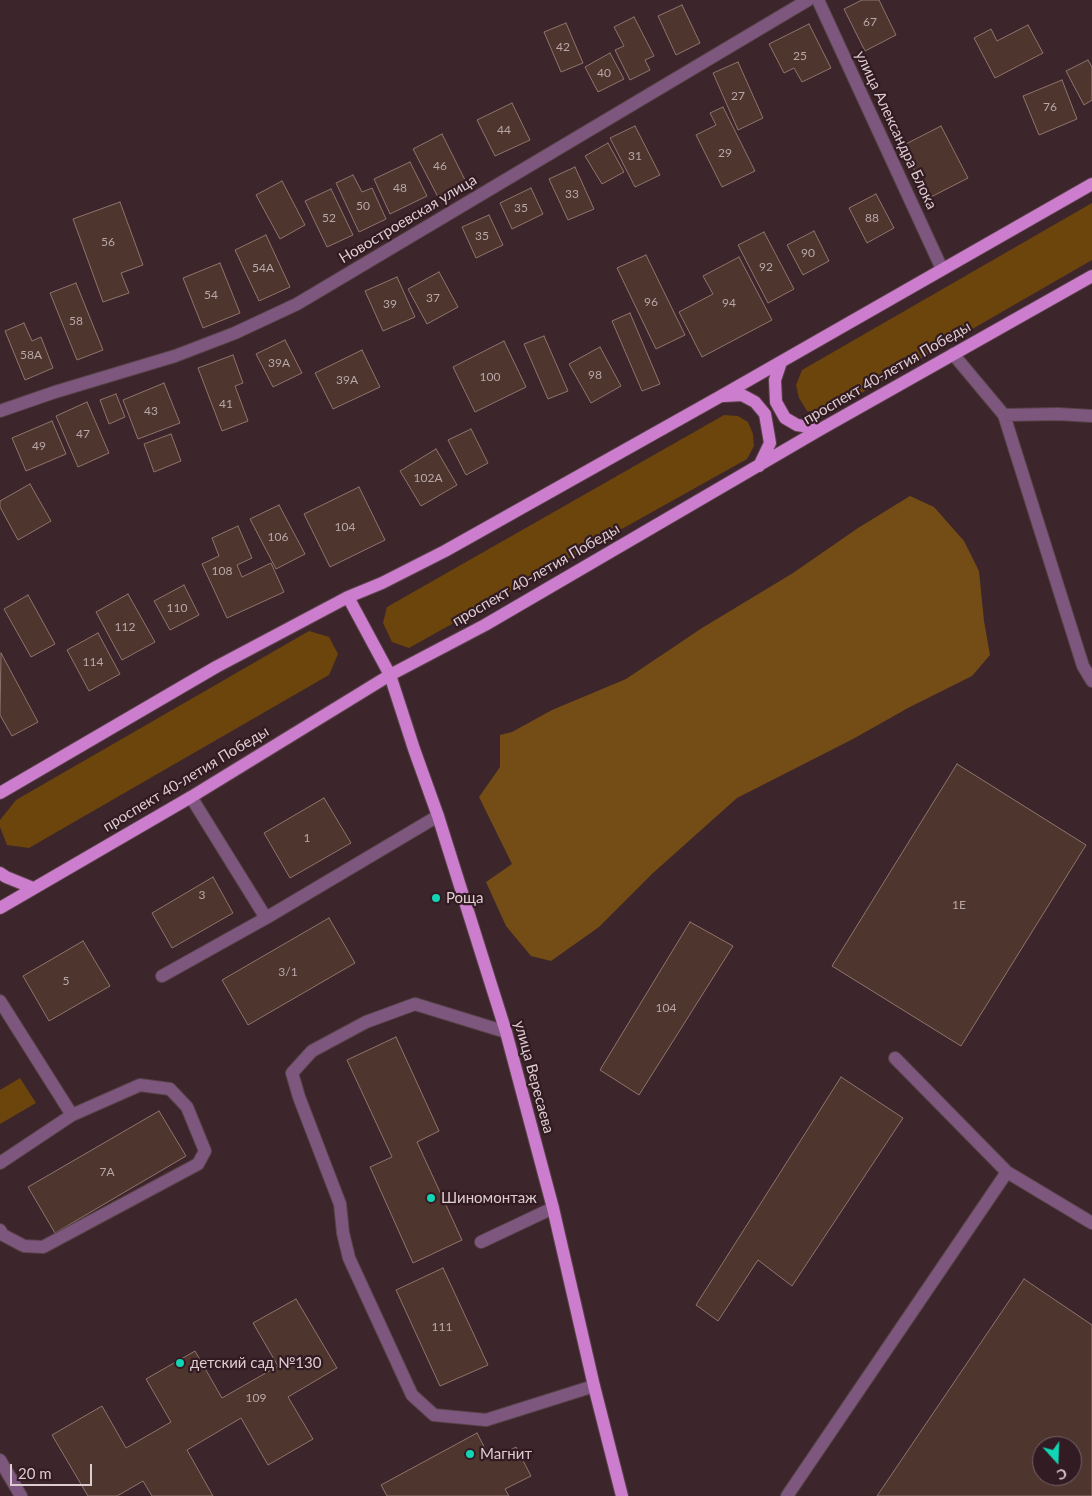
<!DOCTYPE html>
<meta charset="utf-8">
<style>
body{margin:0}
#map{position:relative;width:1092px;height:1496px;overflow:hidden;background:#3c252b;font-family:Lato,sans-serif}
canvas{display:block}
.north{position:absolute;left:1032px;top:1436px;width:50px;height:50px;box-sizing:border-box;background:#321b22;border:1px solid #766268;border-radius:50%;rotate:160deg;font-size:14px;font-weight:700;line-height:20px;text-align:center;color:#ddcdd1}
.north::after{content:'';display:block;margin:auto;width:18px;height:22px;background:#11d5b4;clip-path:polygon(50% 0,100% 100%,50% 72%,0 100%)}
.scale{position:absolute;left:10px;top:1464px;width:82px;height:22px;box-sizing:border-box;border:2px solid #ddcdd1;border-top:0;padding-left:6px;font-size:15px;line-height:18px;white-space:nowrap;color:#ddcdd1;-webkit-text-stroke:4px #321b22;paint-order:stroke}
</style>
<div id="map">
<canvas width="1092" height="1496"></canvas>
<div class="north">С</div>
<div class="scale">20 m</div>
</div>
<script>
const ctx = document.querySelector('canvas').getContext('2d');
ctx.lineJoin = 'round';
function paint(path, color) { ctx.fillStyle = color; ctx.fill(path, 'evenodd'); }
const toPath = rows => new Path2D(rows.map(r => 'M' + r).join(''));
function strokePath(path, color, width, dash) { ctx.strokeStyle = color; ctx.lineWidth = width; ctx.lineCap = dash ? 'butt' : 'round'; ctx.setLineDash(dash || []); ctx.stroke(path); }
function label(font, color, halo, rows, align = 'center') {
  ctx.font = font + ' Lato,sans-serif'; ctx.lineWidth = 4.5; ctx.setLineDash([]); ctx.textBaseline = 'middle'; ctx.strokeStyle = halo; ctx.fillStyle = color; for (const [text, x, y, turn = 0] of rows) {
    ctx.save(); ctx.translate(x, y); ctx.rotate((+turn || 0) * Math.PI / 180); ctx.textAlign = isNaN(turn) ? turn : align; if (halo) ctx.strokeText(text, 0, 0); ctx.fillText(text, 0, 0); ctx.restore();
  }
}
paint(toPath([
 [1092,203,1092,260,825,414,807,411,799,398,796,385,802,370],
 [724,415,738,416,748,422,753,434,754,446,747,459,409,648,392,642,383,623,387,607],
 [309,631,329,637,338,654,329,675,29,848,7,845,0,827,0,820,16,800],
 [20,1078,36,1103,0,1124,0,1090]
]), '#6b450c');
paint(toPath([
 [910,496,934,507,964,541,979,571,984,621,990,655,972,676,908,708,853,739,737,798,653,873,599,927,551,961,531,956,506,926,486,882,512,864,479,797,500,767,500,735,512,732,552,710,626,679,702,628,793,573,858,528]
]), '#744d16');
const building = toPath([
 [862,0,879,0,896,35,865,51,844,9,862,0],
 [682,5,700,43,676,55,658,16,682,5],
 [634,17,654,56,645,60,650,70,630,80,615,50,624,46,614,27,634,17],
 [566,23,583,63,561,72,544,32,566,23],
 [809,24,831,68,802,82,794,68,784,73,769,44,809,24],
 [1028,25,1043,53,995,78,974,38,991,29,997,41,1028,25],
 [610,53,624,79,598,92,585,67,610,53],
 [1088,60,1092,67,1092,100,1084,105,1066,71,1088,60],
 [738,62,763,118,738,130,713,73,738,62],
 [1062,80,1077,119,1039,135,1023,96,1062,80],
 [512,103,530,140,495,156,477,120,512,103],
 [723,107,755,171,722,187,696,135,716,125,710,113,723,107],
 [635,126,660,175,635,187,610,138,635,126],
 [941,126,968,178,929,198,902,146,941,126],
 [442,134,466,182,438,197,413,149,442,134],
 [608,143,624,172,602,184,585,156,608,143],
 [410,162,427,196,390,214,374,179,410,162],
 [575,167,594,209,568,220,549,179,575,167],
 [353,175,362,192,372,188,386,219,359,232,336,183,353,175],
 [282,181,305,225,280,239,256,195,282,181],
 [531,188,543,214,512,229,500,203,531,188],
 [331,189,353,235,327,247,305,201,331,189],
 [876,194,894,228,867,243,849,208,876,194],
 [120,202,143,265,121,273,129,293,103,302,73,219,120,202],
 [489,215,503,245,476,258,462,227,489,215],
 [814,231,829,261,803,275,787,245,814,231],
 [764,232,794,289,768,303,738,245,764,232],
 [266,235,290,287,259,301,235,250,266,235],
 [646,255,685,335,656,349,617,268,646,255],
 [739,257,772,320,702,357,679,312,713,294,703,276,739,257],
 [220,263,240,313,203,328,183,278,220,263],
 [439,272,458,307,427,324,408,289,439,272],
 [397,277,415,317,383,331,365,291,397,277],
 [76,283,103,350,77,360,50,293,76,283],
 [630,313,660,384,642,391,612,321,630,313],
 [24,323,32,341,41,337,53,368,25,380,5,331,24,323],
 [544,336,568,391,548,399,524,344,544,336],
 [285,340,302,373,273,387,256,354,285,340],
 [504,341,526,387,475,412,453,367,504,341],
 [600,347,621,386,591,403,569,364,600,347],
 [362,350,380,387,333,409,315,373,362,350],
 [233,355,243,383,235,386,248,421,222,431,198,368,233,355],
 [164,383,180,423,138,439,123,400,164,383],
 [116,394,125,417,109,424,100,400,116,394],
 [87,402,109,453,78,467,56,416,87,402],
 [52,421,66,454,26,471,12,438,52,421],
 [471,429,488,463,466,475,448,440,471,429],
 [171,434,181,461,154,472,144,444,171,434],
 [436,449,457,485,421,506,400,471,436,449],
 [30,484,51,521,18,540,0,507,0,501,30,484],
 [359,487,385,540,330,567,304,514,359,487],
 [279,505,305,554,276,569,250,519,279,505],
 [238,526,252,558,237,565,242,577,271,563,284,592,227,618,202,564,219,556,212,538,238,526],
 [184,585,199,615,170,630,154,601,184,585],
 [128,594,155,642,122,660,96,612,128,594],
 [28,595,55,644,31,657,4,609,28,595],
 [98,633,120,674,89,691,67,650,98,633],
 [1,653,38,722,12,736,0,715,1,653],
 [957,764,1086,845,961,1046,832,966,957,764],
 [324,798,351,843,290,878,264,833,324,798],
 [213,877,233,913,172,948,152,913,213,877],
 [329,918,355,963,248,1025,222,980,329,918],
 [690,922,733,946,639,1095,600,1070,690,922],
 [83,941,110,986,49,1021,23,976,83,941],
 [396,1037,439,1131,417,1142,462,1240,413,1263,370,1167,392,1157,347,1060,396,1037],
 [841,1077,903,1118,792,1286,758,1260,718,1321,696,1305,841,1077],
 [159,1111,186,1156,55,1233,28,1187,159,1111],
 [443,1268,488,1365,440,1386,396,1290,443,1268],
 [1024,1279,1092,1325,1092,1496,877,1496,1024,1279],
 [1042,1446,1072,1446,1072,1476,1042,1476,1042,1446],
 [296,1299,337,1368,288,1397,313,1439,268,1465,241,1418,187,1450,213,1496,152,1496,143,1481,117,1496,88,1496,52,1435,102,1406,126,1448,171,1422,146,1379,195,1351,222,1398,278,1366,253,1323,296,1299],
 [477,1433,491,1460,516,1447,531,1476,505,1489,509,1496,387,1496,381,1485,477,1433]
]);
paint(building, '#4e362f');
strokePath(building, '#90746c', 1);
const minor = toPath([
 [818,0,942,269],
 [953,354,1004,415,1058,414,1092,416],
 [0,411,55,392,175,356,235,333,297,304,808,0],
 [1004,415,1083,666,1092,681],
 [191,797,266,918],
 [162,976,266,918,438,816],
 [0,1001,72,1115],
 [506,1032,415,1004,366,1022,312,1051,292,1073,299,1097,340,1204,343,1233,349,1258,412,1395,434,1415,486,1420,594,1386],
 [895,1058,1007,1172,1092,1223],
 [0,1163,72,1115,140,1085,170,1089,187,1107,205,1151,198,1164,43,1247,24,1246,3,1235,0,1230],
 [481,1242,553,1208],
 [0,1460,21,1496],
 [787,1496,1007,1172]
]);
const major = toPath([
 [781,362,775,380,776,402,785,418,797,425,821,429],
 [724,396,742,395,755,402,765,414,770,443,759,466],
 [348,597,390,675,414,749,438,816,506,1032,553,1208,594,1386,622,1496],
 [0,793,216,667,348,597,382,583,445,551,721,396,1092,184],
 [0,873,6,877,33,888],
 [0,908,191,797,390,675,485,625,821,429,1092,276]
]);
strokePath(minor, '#594349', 14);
strokePath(major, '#594349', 14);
strokePath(minor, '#7d577d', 12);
strokePath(major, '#cd7dcd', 12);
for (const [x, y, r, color] of [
 [436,898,5,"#11d5b4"],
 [431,1198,5,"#11d5b4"],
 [180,1363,5,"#11d5b4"],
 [470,1454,5,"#11d5b4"]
]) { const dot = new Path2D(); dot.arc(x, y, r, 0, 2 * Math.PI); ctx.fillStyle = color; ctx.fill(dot); strokePath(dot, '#321b22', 2); }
label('12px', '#b9a7a8', null, [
 ["67",870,22],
 ["42",563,47],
 ["25",800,56],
 ["40",604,73],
 ["27",738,96],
 ["76",1050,107],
 ["44",504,130],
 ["29",725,153],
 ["31",635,156],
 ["46",440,166],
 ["48",400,188],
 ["33",572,194],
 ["50",363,206],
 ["35",521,208],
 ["52",329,218],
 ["88",872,218],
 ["35",482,236],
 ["56",108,242],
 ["90",808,253],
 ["92",766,267],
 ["54А",263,268],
 ["54",211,295],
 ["37",433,298],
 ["96",651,302],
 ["94",729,303],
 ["39",390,304],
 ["58",76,321],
 ["58А",31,355],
 ["39А",279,363],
 ["98",595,375],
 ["100",490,377],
 ["39А",347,380],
 ["41",226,404],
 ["43",151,411],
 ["47",83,434],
 ["49",39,446],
 ["102А",428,478],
 ["104",345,527],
 ["106",278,537],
 ["108",222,571],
 ["110",177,608],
 ["112",125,627],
 ["114",93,662],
 ["1",307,838],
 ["3",202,895],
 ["1Е",959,905],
 ["3/1",288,972],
 ["5",66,981],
 ["104",666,1008],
 ["7А",107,1172],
 ["111",442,1327],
 ["109",256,1398]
]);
label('15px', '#ddcdd1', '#321b22', [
 ["улица Александра Блока",896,130,65],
 ["Новостроевская улица",408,219,-31],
 ["проспект 40-летия Победы",887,373,-30],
 ["проспект 40-летия Победы",536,575,-30],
 ["проспект 40-летия Победы",186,779,-31],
 ["улица Вересаева",534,1077,75]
]);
label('15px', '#ddcdd1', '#321b22', [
 ["Роща",446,898],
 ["Шиномонтаж",441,1198],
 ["детский сад №130",190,1363],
 ["Магнит",480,1454]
], 'left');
</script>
